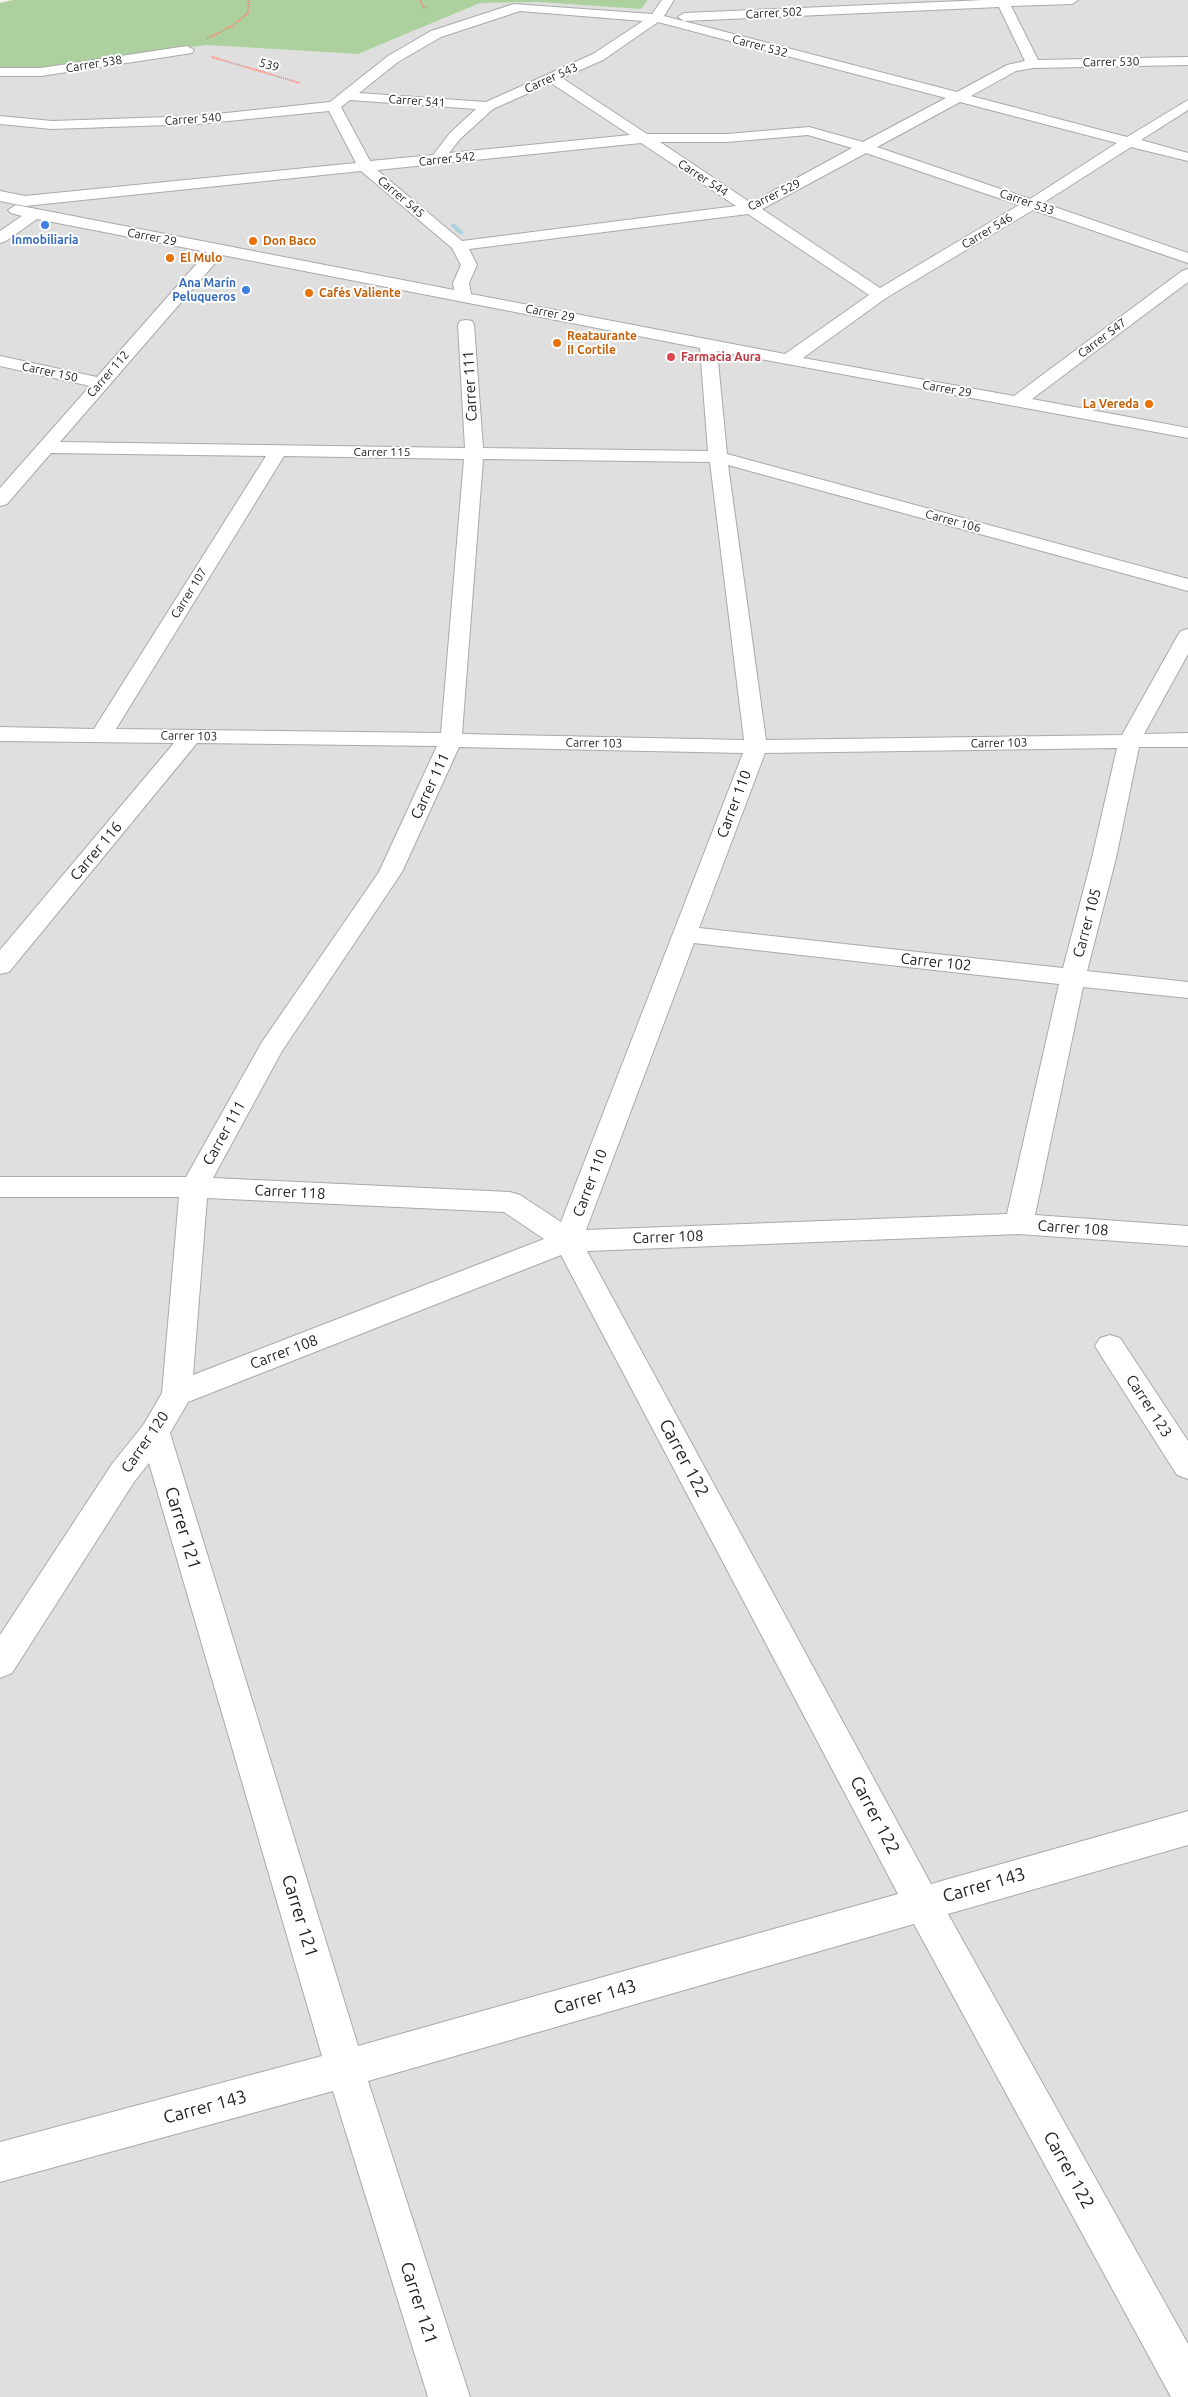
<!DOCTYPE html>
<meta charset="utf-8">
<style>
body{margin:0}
canvas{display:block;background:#f2efe9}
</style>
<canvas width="1188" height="2397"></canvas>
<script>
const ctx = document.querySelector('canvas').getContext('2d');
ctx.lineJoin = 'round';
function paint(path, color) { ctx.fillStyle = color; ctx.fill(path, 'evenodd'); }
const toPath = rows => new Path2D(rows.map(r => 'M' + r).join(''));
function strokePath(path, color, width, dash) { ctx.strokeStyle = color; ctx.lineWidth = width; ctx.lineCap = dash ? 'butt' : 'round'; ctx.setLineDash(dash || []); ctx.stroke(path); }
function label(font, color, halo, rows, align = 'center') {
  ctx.font = font + ' Ubuntu,sans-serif'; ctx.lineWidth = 4; ctx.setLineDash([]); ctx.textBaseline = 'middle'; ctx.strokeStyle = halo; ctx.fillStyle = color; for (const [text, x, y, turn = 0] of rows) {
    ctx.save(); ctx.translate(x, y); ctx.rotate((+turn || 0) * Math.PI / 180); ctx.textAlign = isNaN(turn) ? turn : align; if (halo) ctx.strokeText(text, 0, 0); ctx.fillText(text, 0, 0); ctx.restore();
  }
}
paint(toPath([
 [648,0,1188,0,1188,2397,0,2397,0,69,31,69,206,45,358,54,480,3,538,2,641,9]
]), '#e0dfdf');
paint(toPath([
 [13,0,648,0,641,9,538,2,480,3,358,54,206,45,31,69,0,69,0,3]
]), '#add19e');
paint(toPath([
 [451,224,455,224,463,232,463,234,459,234,451,226,451,224]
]), '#aad3df');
const minor = toPath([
 [662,0,674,0,664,16,957,92,1007,65,1025,61,999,7,684,21,678,17,684,13,985,0,1078,0,1072,4,1011,6,1038,60,1188,57,1188,65,1033,68,1016,71,971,96,1127,137,1188,100,1188,110,1141,140,1188,153,1188,161,1131,147,1043,203,1188,253,1188,263,1033,210,886,298,803,358,1014,396,1182,271,1188,269,1188,282,1032,399,1188,428,1188,438,717,351,727,454,1188,579,1188,591,728,465,766,740,1122,735,1178,635,1181,631,1188,629,1188,654,1144,734,1188,733,1188,747,1139,747,1116,858,1087,971,1188,982,1188,998,1083,987,1035,1215,1188,1226,1188,1246,1019,1234,587,1251,931,1884,1188,1811,1188,1845,948,1914,1188,2344,1188,2397,1171,2397,914,1924,368,2081,470,2397,428,2397,333,2091,0,2182,0,2142,322,2056,149,1463,134,1482,12,1673,0,1678,0,1635,112,1464,144,1424,162,1393,179,1197,0,1197,0,1177,186,1177,262,1042,379,872,437,746,197,743,9,972,0,974,0,950,174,743,0,741,0,727,94,729,266,456,51,453,7,504,0,506,0,488,90,386,0,366,0,356,97,377,207,252,37,219,6,241,0,243,0,231,22,216,11,213,8,210,16,205,454,290,453,283,461,265,452,248,361,171,25,206,0,201,0,191,25,196,356,163,329,111,198,124,52,129,0,124,0,116,52,121,198,116,330,102,388,56,431,31,514,4,652,14,662,0],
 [520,11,643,21,593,54,486,102,359,93,398,62,441,37,520,11],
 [658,22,946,98,863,142,809,127,727,134,647,134,562,78,603,60,658,22],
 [551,83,630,135,449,153,460,139,493,109,551,83],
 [350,100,476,109,450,133,433,155,370,161,341,107,350,100],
 [960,102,1117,143,1030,199,877,147,960,102],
 [808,135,852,148,751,203,660,142,727,142,808,135],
 [641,143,736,206,462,241,377,170,641,143],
 [866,153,1019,205,880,288,762,209,866,153],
 [748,214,869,295,785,354,471,294,469,283,477,265,469,249,748,214],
 [222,255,700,348,708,451,483,448,474,325,472,321,466,320,460,321,458,325,465,448,60,442,222,255],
 [284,456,464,459,441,733,116,729,284,456],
 [483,459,710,462,744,740,462,734,483,459],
 [459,747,743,753,561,1222,520,1195,510,1192,213,1178,282,1051,402,872,459,747],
 [1117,748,1092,858,1063,968,699,928,765,753,1117,748],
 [694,943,1059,984,1007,1214,586,1230,694,943],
 [207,1198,504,1212,544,1239,193,1375,207,1198],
 [561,1255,898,1894,358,2046,170,1433,188,1402,561,1255],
 [187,46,194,50,192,53,41,76,0,76,0,68,41,68,187,46],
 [1110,1335,1120,1338,1188,1441,1188,1479,1177,1475,1100,1354,1095,1346,1100,1338,1110,1335]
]);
strokePath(minor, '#a9a9a9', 2);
strokePath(toPath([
 [420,0,424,8,427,8],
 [207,39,232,26,248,13,249,0],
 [212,57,300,83]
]), '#fa8072', 2, [1, 1]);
paint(minor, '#fff');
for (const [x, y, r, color] of [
 [45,225,5,"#3f7fe0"],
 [253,241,5,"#e8710a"],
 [170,258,5,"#e8710a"],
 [246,290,5,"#3f7fe0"],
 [309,293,5,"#e8710a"],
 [557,343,5,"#e8710a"],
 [671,357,5,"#e0444e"],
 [1149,404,5,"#e8710a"]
]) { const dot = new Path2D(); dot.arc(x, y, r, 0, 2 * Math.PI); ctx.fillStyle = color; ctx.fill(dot); strokePath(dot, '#fff', 2); }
label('12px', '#222', '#fff', [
 ["Carrer 502",774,13,-3],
 ["Carrer 532",760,46,15],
 ["Carrer 530",1111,62,-1],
 ["Carrer 538",94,64,-9],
 ["539",269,65,16],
 ["Carrer 543",551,78,-24],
 ["Carrer 541",417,101,4],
 ["Carrer 540",193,119,-4],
 ["Carrer 542",447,159,-6],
 ["Carrer 544",703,178,33],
 ["Carrer 529",774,195,-26],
 ["Carrer 545",401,197,40],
 ["Carrer 533",1027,202,19],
 ["Carrer 546",987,231,-31],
 ["Carrer 29",152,237,11],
 ["Carrer 29",550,313,11],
 ["Carrer 547",1102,338,-37],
 ["Carrer 150",50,372,12],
 ["Carrer 112",108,374,-49],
 ["Carrer 29",947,389,10],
 ["Carrer 115",382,452],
 ["Carrer 106",953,521,15],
 ["Carrer 107",189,593,-58],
 ["Carrer 103",189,736,1],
 ["Carrer 103",594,743,1],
 ["Carrer 103",999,743,-1]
]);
label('bold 12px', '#366cbe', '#fff', [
 ["Inmobiliaria",45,240],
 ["Ana Marín",236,283,"right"],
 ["Peluqueros",236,297,"right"]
]);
label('bold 12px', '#c56008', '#fff', [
 ["Don Baco",263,241],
 ["El Mulo",180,258],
 ["Cafés Valiente",319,293],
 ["Reataurante",567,336],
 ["II Cortile",567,350],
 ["La Vereda",1139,404,"right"]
], 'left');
label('bold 12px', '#be3a42', '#fff', [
 ["Farmacia Aura",681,357]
], 'left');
label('15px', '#222', '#fff', [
 ["Carrer 111",470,386,-93],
 ["Carrer 111",430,786,-65],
 ["Carrer 110",734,804,-69],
 ["Carrer 116",96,851,-50],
 ["Carrer 105",1087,923,-75],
 ["Carrer 102",936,962,6],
 ["Carrer 111",224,1133,-61],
 ["Carrer 110",590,1183,-69],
 ["Carrer 118",290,1192,3],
 ["Carrer 108",1073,1228,4],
 ["Carrer 108",668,1237,-2],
 ["Carrer 108",284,1352,-21],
 ["Carrer 123",1149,1406,57],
 ["Carrer 120",145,1442,-55]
]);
label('18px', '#222', '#fff', [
 ["Carrer 122",684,1458,62],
 ["Carrer 121",183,1528,73],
 ["Carrer 122",875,1815,62],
 ["Carrer 143",984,1885,-16],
 ["Carrer 121",300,1916,73],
 ["Carrer 143",595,1997,-16],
 ["Carrer 143",205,2107,-15],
 ["Carrer 122",1069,2170,61],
 ["Carrer 121",419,2303,72]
]);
</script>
